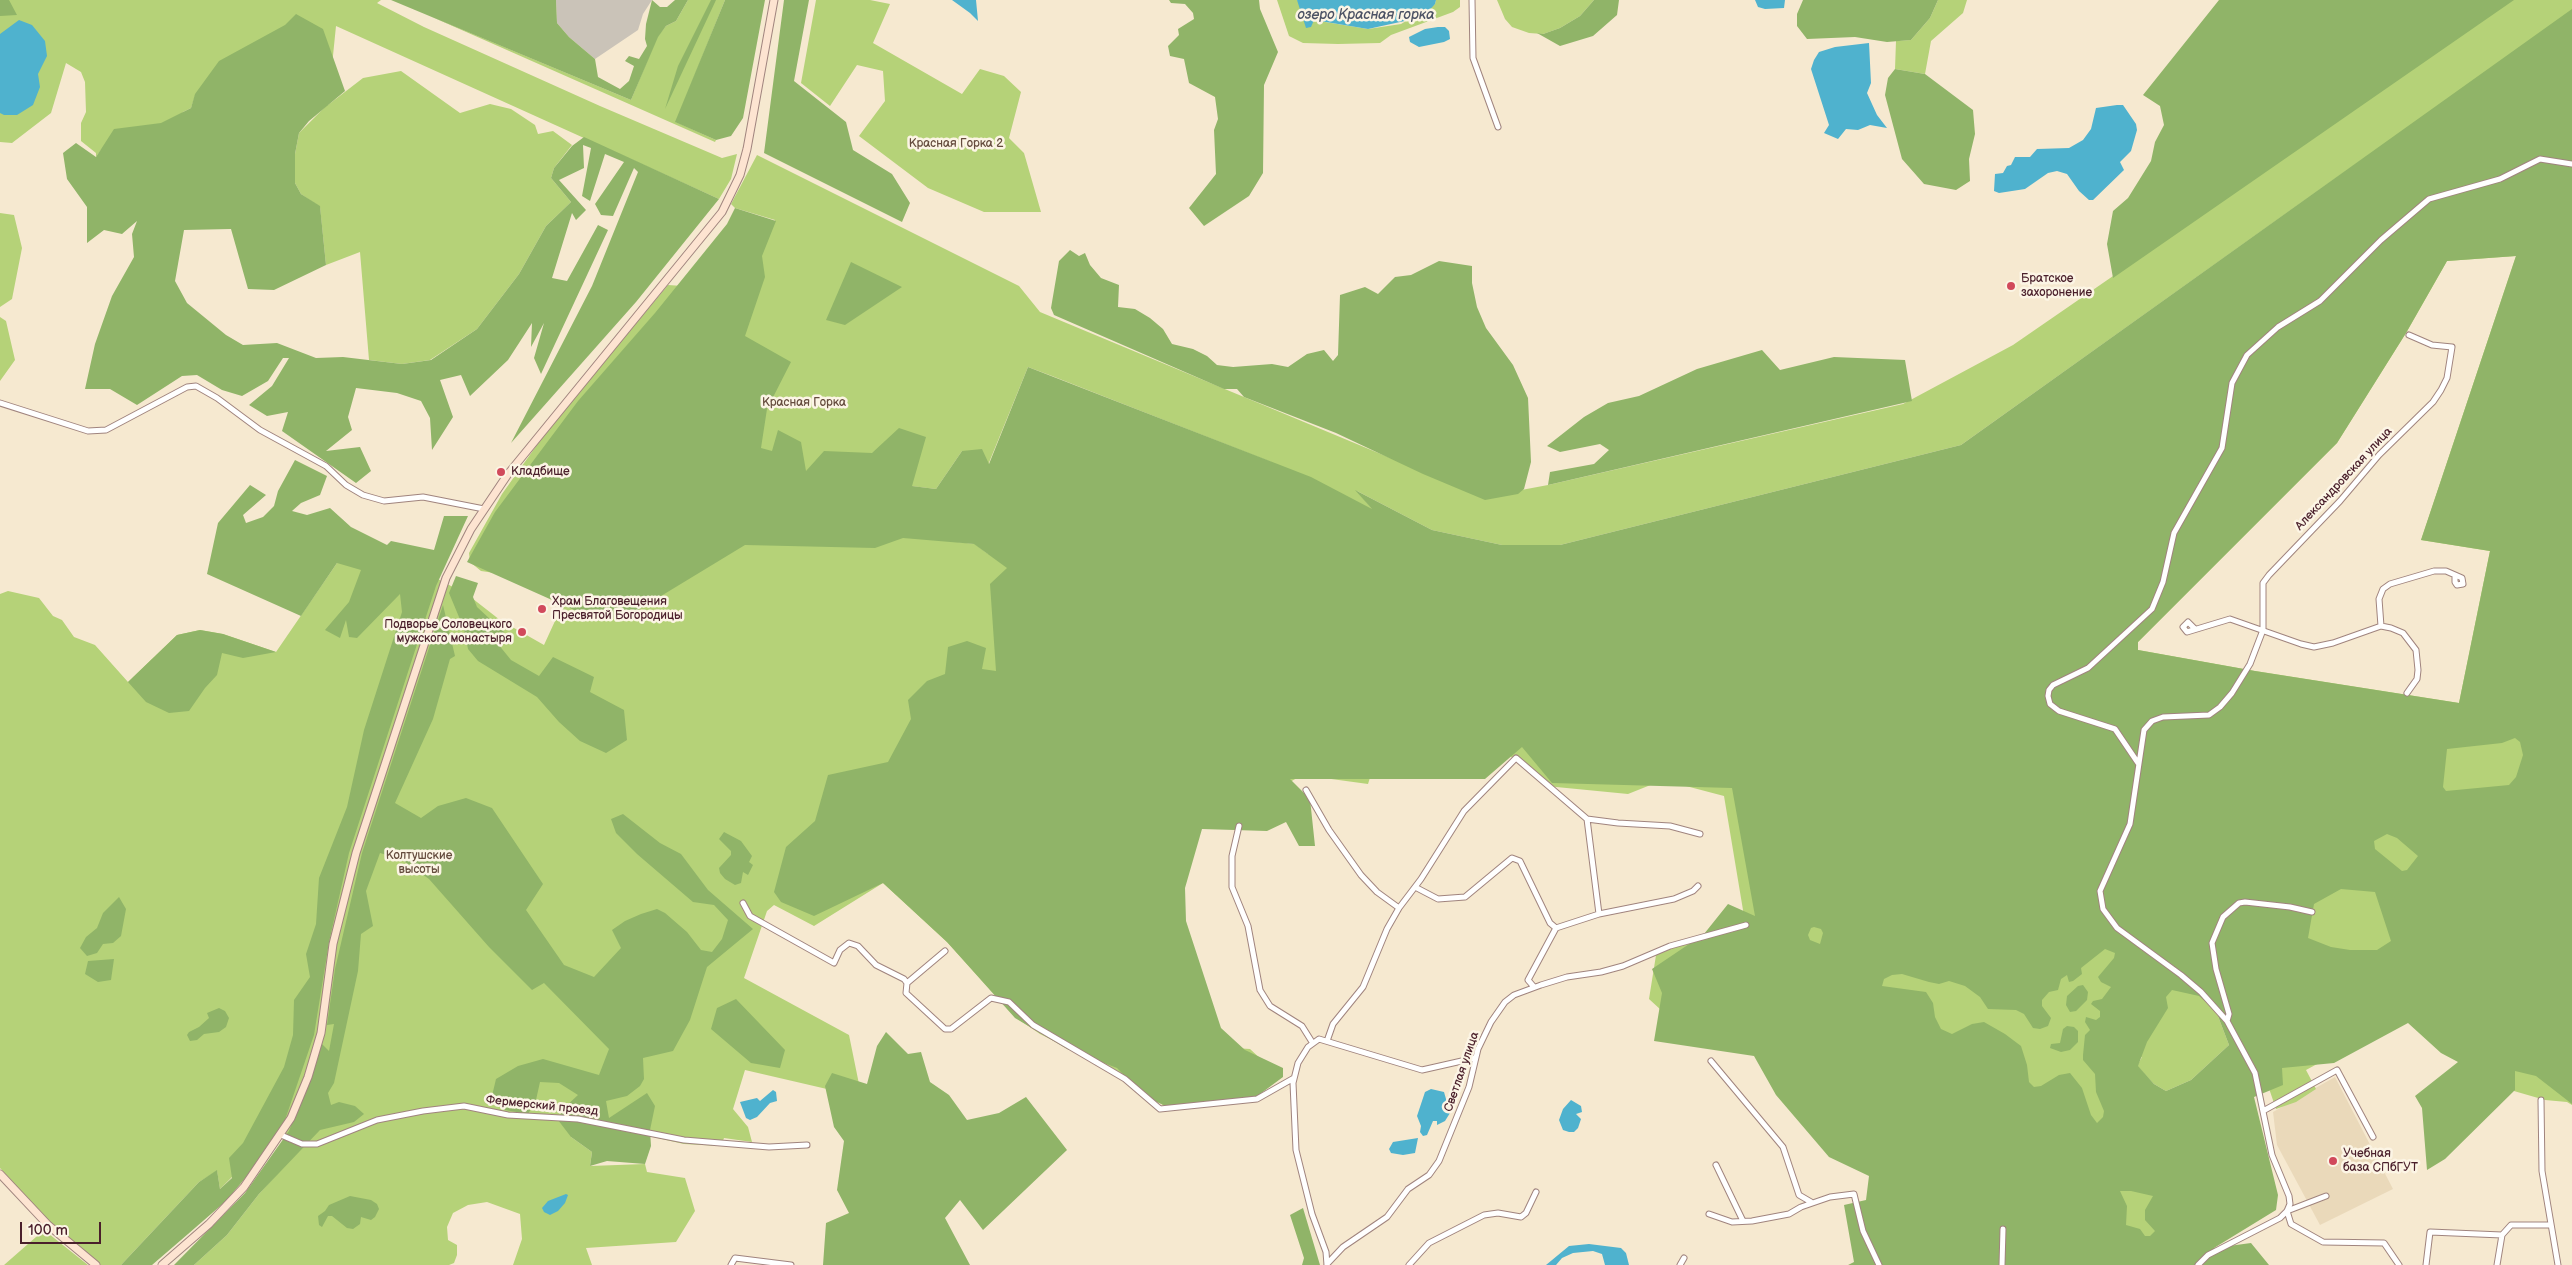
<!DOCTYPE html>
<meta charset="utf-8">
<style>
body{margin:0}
#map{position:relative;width:2572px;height:1265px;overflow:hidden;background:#f6e9d0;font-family:"Balsamiq Sans",sans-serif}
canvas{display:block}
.scale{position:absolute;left:20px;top:1222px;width:81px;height:22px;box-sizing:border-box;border:2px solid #4a1f2b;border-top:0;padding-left:6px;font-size:15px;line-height:18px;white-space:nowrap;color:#4a1f2b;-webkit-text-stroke:4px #fcf5e5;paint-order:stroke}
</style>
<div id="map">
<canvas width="2572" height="1265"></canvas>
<div class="scale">100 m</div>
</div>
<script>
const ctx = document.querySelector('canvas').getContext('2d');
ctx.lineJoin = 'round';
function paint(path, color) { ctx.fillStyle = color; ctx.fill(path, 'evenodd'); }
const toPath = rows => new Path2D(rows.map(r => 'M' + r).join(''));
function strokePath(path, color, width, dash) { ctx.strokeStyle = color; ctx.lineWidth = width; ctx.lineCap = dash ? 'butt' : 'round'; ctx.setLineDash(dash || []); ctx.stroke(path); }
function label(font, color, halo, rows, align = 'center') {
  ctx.font = font + ' "Balsamiq Sans",sans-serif'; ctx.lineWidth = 5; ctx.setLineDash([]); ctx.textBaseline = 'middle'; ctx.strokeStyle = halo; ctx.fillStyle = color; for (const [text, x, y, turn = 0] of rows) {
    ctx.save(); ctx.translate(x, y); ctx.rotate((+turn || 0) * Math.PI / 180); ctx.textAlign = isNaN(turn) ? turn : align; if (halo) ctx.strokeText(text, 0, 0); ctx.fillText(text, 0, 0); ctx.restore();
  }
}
paint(toPath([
 [2335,1077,2393,1189,2320,1225,2277,1145,2273,1112]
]), '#ead9ba');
paint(toPath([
 [556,0,652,0,643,14,638,30,595,59,569,37,557,23]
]), '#cac3b8');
paint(toPath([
 [0,0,381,0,377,3,424,27,600,106,722,158,737,154,731,179,719,199,336,26,328,105,363,78,401,71,460,113,490,104,511,109,535,125,538,134,553,131,572,145,554,168,551,178,571,202,546,226,519,274,477,329,430,360,402,364,369,360,360,252,326,265,320,207,301,194,295,183,295,154,299,133,325,107,195,96,191,108,183,112,176,123,101,150,96,157,96,153,81,141,81,123,86,112,85,82,81,72,66,63,51,113,12,143,0,142],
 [688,0,725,0,676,122,716,140,715,142,430,16,631,100,657,37,666,26,676,21],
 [816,0,870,0,890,4,873,43,962,94,980,69,1004,76,1021,92,1009,138,1024,153,1041,212,984,212,928,188,859,136,885,101,883,71,857,65,830,106,801,83],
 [1277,0,1297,0,1313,20,1368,29,1401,24,1435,4,1436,0,1460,0,1460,7,1453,12,1391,35,1380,43,1338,44,1303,43,1289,36],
 [1497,0,1594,0,1580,16,1560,28,1543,34,1529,33,1512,27,1505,19],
 [1938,0,1967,0,1963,13,1931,41,1925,74,1895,69,1896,41,1911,40,1930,18],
 [2281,0,2572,0,2572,1105,2567,1102,2545,1100,2507,1089,2437,999,2306,1070,2316,1089,2296,1102,2276,1109,2243,1012,2216,1011,2229,1045,2191,1080,2166,1091,2154,1084,2137,1066,2142,1057,2135,1061,2201,1246,1904,1199,1754,1054,1673,1021,1649,999,1657,949,1711,935,1744,916,1724,796,1663,780,1628,794,1546,786,1462,716,1373,768,1368,784,1302,775,1232,816,1193,823,1187,850,1182,921,1220,1030,1234,1048,1250,1049,1276,1073,1258,1097,1164,1106,1128,1078,1040,1034,1015,1017,947,942,883,883,814,926,774,905,767,911,744,978,849,1035,860,1089,857,1096,745,1070,733,1109,748,1127,752,1142,724,1138,721,1146,684,1144,626,1131,571,1137,592,1152,590,1166,645,1164,647,1172,685,1178,695,1211,676,1242,586,1248,592,1265,513,1265,522,1239,520,1214,487,1202,468,1205,453,1213,447,1227,448,1240,457,1245,457,1255,454,1263,449,1265,194,1265,227,1235,259,1194,305,1143,318,1145,352,1130,313,1142,260,1132,232,1177,220,1189,217,1171,199,1182,121,1265,100,1265,46,1220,0,1168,0,594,8,591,39,598,53,616,62,620,74,637,95,645,128,682,177,635,200,630,223,634,276,652,337,563,366,541,468,595,500,620,544,645,566,597,522,577,481,571,470,562,469,553,502,494,549,428,668,285,741,290,775,220,735,208,731,204,757,155,1019,286,1040,312,1484,497,1548,485,1903,404,2013,345,2351,112],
 [2375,150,1929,469,1488,564,1374,511,1357,491,1432,530,1502,545,1560,545,1961,445],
 [2516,256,2421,540,2490,551,2459,703,2255,671,2138,650,2138,642,2337,443,2406,333,2447,261],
 [1028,367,1052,376,1271,462,988,554,975,544,886,534,917,465,911,486,936,489,962,451,988,465],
 [0,213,14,215,22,248,12,299,0,307],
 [0,317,6,321,15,360,0,381],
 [44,1230,88,1265,4,1265]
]), '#b5d278');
paint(toPath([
 [0,0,9,0,17,15,0,16],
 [391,0,556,0,557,23,569,37,595,59,598,77,620,89,629,81,634,66,625,61,629,56,639,59,647,46,645,39,646,24,652,0,660,7,667,7,675,0,688,0,676,21,666,26,658,37,631,100],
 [711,0,716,0,665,109,678,66],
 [725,0,765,0,743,118,731,136,716,140,675,122],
 [784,0,809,0,794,81,846,122,853,150,892,174,910,203,902,222,764,153],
 [1169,0,1259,0,1260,9,1278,52,1264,85,1263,173,1249,196,1204,226,1189,208,1216,174,1214,130,1218,119,1215,97,1189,83,1184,59,1170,56,1168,46,1179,35,1178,29,1194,19,1193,13,1185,4,1171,3],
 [1594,0,1619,0,1617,15,1593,36,1560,46,1537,33,1543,34,1560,28,1580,16],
 [1803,0,1938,0,1930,18,1911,40,1887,42,1855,37,1807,39,1797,26,1797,14],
 [2219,0,2514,0,2113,278,2107,244,2113,211,2128,198,2151,161,2155,142,2164,125,2160,106,2143,95],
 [2572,9,2572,1104,2536,1076,2515,1071,2515,1090,2445,1159,2427,1170,2422,1108,2415,1096,2458,1062,2441,1053,2408,1023,2334,1063,2282,1068,2283,1085,2254,1097,2278,1195,2276,1210,2214,1248,2251,1243,2269,1265,1848,1265,1854,1262,1844,1205,1866,1200,1869,1176,1829,1157,1776,1095,1754,1056,1654,1041,1662,993,1652,969,1704,934,1728,904,1755,916,1732,788,1552,783,1522,747,1485,779,1290,779,1310,799,1315,846,1299,846,1286,822,1267,831,1202,829,1185,888,1186,921,1221,1028,1245,1050,1283,1068,1283,1077,1256,1097,1166,1106,1145,1097,1117,1068,1067,1049,1015,1018,947,942,883,883,814,916,781,902,774,892,786,847,815,821,828,775,888,762,911,719,908,700,927,681,945,674,948,647,967,641,986,648,982,669,996,671,990,584,1007,568,974,544,903,538,875,548,745,545,633,613,599,621,467,562,495,512,578,401,655,313,727,224,735,208,776,221,762,256,765,277,745,336,791,362,767,409,761,448,772,451,778,430,801,442,806,471,824,451,872,453,899,428,926,437,912,486,936,489,962,451,982,449,989,464,1028,367,1311,477,1372,509,1355,490,1432,530,1502,545,1560,545,1961,445],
 [2516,256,2421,540,2490,551,2459,703,2255,671,2138,650,2138,642,2337,443,2406,333,2447,261],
 [2515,738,2520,742,2523,755,2516,777,2509,785,2446,791,2443,787,2447,749,2502,743],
 [2387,834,2397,838,2418,856,2407,870,2402,871,2375,849,2374,841],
 [2341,889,2375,892,2391,941,2377,950,2350,950,2331,947,2308,938,2314,904],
 [1814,927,1821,929,1823,933,1820,944,1810,940,1808,935,1811,928],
 [2105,949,2115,953,2114,958,2098,977,2101,982,2111,987,2102,999,2093,1001,2091,1004,2100,1011,2100,1017,2096,1020,2086,1017,2085,1022,2090,1030,2085,1035,2083,1055,2083,1060,2095,1074,2096,1092,2104,1111,2103,1117,2097,1123,2091,1115,2082,1088,2070,1073,2059,1075,2041,1086,2034,1087,2029,1082,2027,1065,2021,1046,2005,1034,1984,1022,1972,1024,1952,1034,1941,1029,1935,1017,1933,1003,1926,992,1882,986,1884,979,1892,975,1902,974,1929,982,1939,984,1949,981,1965,986,1980,997,1988,1009,2016,1010,2024,1014,2033,1028,2040,1029,2048,1026,2051,1018,2042,1006,2042,1000,2049,992,2058,990,2061,979,2067,975,2069,982,2073,981,2082,974,2081,968],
 [2172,990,2199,996,2216,1011,2229,1045,2191,1080,2166,1091,2154,1084,2138,1066,2147,1042,2168,1008,2166,997],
 [2120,1191,2131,1191,2153,1196,2145,1210,2145,1220,2155,1231,2150,1236,2145,1236,2140,1229,2126,1225,2127,1206],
 [296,14,323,29,345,91,309,121,299,133,295,154,295,183,301,194,320,206,326,265,274,290,248,289,231,229,184,230,175,281,187,303,226,335,243,345,277,343,316,358,343,357,402,364,431,360,477,329,519,274,546,226,571,202,551,178,554,168,572,146,584,137,719,199,636,302,511,443,592,286,638,172,634,168,613,216,601,215,595,204,624,162,605,154,590,201,582,196,591,148,583,145,584,168,559,180,586,210,576,220,572,213,552,278,567,281,598,225,608,230,541,374,534,358,544,323,531,347,532,323,508,360,470,396,461,375,440,380,453,417,432,450,430,418,421,401,397,393,356,388,348,417,352,430,326,451,360,447,371,471,356,483,282,431,288,412,267,416,249,405,272,386,289,358,283,358,268,381,242,396,222,390,197,375,182,376,137,405,110,389,85,389,95,344,112,296,134,257,132,234,137,221,122,234,104,230,87,243,87,207,67,179,63,153,76,143,96,157,114,129,161,123,191,108,195,94,219,61,285,25],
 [1895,69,1925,74,1973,110,1975,134,1969,159,1970,181,1956,190,1924,184,1902,159,1885,95,1888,78],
 [1070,250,1079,256,1085,253,1090,265,1101,278,1119,285,1118,307,1135,309,1150,318,1163,329,1172,344,1193,349,1207,356,1217,365,1233,367,1272,364,1288,367,1307,354,1324,350,1333,361,1338,355,1340,295,1365,287,1378,294,1395,277,1411,275,1439,261,1472,266,1472,283,1477,307,1486,328,1513,365,1528,398,1531,462,1524,489,1518,494,1485,500,1423,474,1336,433,1244,397,1237,389,1224,389,1054,315,1051,308,1059,261],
 [851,262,902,287,845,325,826,320],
 [1762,350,1780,370,1834,357,1905,360,1912,401,1548,485,1550,472,1594,464,1609,450,1600,444,1560,452,1547,446,1584,417,1608,403,1639,396,1697,369],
 [295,460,327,476,320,495,301,503,292,511,307,515,330,508,351,527,387,545,391,541,434,550,444,516,468,516,436,586,349,853,329,942,314,1035,285,1120,247,1176,226,1201,188,1234,152,1265,121,1265,199,1182,217,1170,220,1189,232,1178,229,1158,243,1143,284,1067,293,1035,294,1000,310,977,306,954,316,924,319,878,347,807,364,730,402,612,400,594,357,638,349,637,346,620,340,638,325,630,349,602,361,570,337,563,301,616,207,574,218,523,250,485,266,495,243,515,246,523,263,517,274,506,278,491],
 [456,576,478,583,473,597,477,607,504,632,498,644,511,660,539,676,553,657,594,677,590,692,624,710,627,740,606,753,580,741,559,722,537,697,478,661,468,649,464,629,449,593],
 [443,605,455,656,450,659,433,719,395,803,421,818,438,806,466,798,492,808,543,884,526,910,564,965,594,977,621,948,612,930,625,921,641,914,657,909,665,913,687,932,701,950,712,952,722,939,728,920,714,905,693,902,637,854,616,833,611,819,623,814,660,843,681,854,708,890,753,929,707,967,690,1020,673,1051,643,1058,644,1079,640,1086,627,1096,606,1101,609,1118,647,1093,655,1106,650,1130,651,1146,645,1164,607,1161,590,1166,592,1152,571,1137,558,1120,563,1109,578,1095,559,1083,540,1082,536,1100,528,1114,505,1110,491,1100,496,1079,518,1066,543,1059,599,1075,609,1049,544,983,532,990,489,947,429,879,401,859,380,853,366,891,373,926,361,934,358,971,334,1083,328,1093,331,1105,339,1102,355,1106,364,1114,354,1122,320,1130,259,1194,227,1235,194,1265,174,1265,245,1193,289,1131,322,1044,329,1051,334,1024,327,1025,335,969,362,853],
 [200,630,223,634,276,652,243,658,222,653,217,675,205,688,189,711,169,713,146,702,128,682,177,635],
 [724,832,741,841,752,856,749,862,753,865,748,875,743,872,741,883,735,885,725,879,720,873,719,868,731,855,731,851,719,839],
 [119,897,126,909,121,936,113,943,103,944,97,953,87,956,80,948,86,937,97,928,103,913],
 [114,959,111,980,98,982,85,974,88,961],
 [2083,985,2088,992,2087,1000,2076,1011,2070,1012,2066,1005,2067,996,2078,986],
 [736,999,785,1050,780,1068,751,1063,711,1029,717,1008],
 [219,1008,225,1011,229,1018,226,1027,219,1032,204,1034,197,1040,190,1041,187,1035,189,1032,199,1027,209,1018,207,1013],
 [2067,1026,2074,1027,2078,1031,2078,1042,2070,1050,2061,1052,2050,1048,2051,1044,2060,1043,2063,1029],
 [886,1032,908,1054,921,1052,930,1082,949,1095,967,1120,999,1113,1026,1097,1067,1150,983,1230,960,1200,945,1218,970,1265,823,1265,826,1223,849,1213,837,1190,844,1141,834,1127,825,1086,832,1073,867,1084,877,1046],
 [350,1196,371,1200,377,1204,379,1209,375,1217,371,1220,361,1217,360,1224,353,1229,347,1228,332,1216,328,1216,322,1227,319,1225,318,1216,325,1211,329,1205],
 [1303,1208,1320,1265,1302,1265,1304,1258,1290,1215]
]), '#90b468');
paint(toPath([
 [952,0,976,0,978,21,970,13],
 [1297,0,1436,0,1435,4,1423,17,1368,29,1314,20,1311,27,1306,28],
 [1755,0,1785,0,1784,8,1765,9,1758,7],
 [19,20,32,25,45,41,47,56,38,74,40,87,33,105,17,115,4,115,0,113,0,34],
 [1438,27,1445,27,1449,31,1450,39,1444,42,1419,47,1410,42,1409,37,1425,29],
 [1869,43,1871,83,1867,93,1877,115,1887,128,1870,125,1858,130,1846,129,1838,139,1824,133,1829,125,1811,69,1814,60,1819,52,1835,47],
 [2117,105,2123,105,2136,124,2137,130,2131,151,2120,162,2124,170,2093,200,2089,200,2079,191,2067,174,2057,171,2048,173,2025,189,1999,193,1994,191,1995,174,2003,173,2007,166,2011,165,2015,157,2030,157,2037,149,2069,148,2083,140,2091,129,2096,108],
 [1431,1089,1444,1092,1450,1113,1445,1121,1437,1125,1437,1121,1433,1121,1427,1135,1423,1136,1420,1132,1421,1126,1417,1116,1425,1092],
 [773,1090,776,1092,777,1101,770,1103,757,1117,750,1120,746,1118,740,1102,757,1098,760,1101],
 [1571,1100,1581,1106,1582,1112,1576,1114,1581,1119,1578,1128,1574,1132,1569,1132,1563,1130,1559,1120,1563,1109],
 [1418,1138,1415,1153,1403,1155,1391,1153,1389,1149,1393,1142],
 [566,1194,568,1195,565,1203,558,1211,550,1215,544,1212,542,1208,548,1201],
 [1589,1244,1621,1248,1626,1253,1629,1265,1605,1265,1602,1254,1593,1251,1573,1253,1562,1258,1556,1265,1546,1265,1569,1246]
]), '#4fb2ce');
const street = toPath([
 [1472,0,1473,58,1498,127],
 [0,403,88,431,106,430,187,387,196,386,217,398,260,430,326,466,346,485,363,495,384,501,423,497,484,509],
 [2381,626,2379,599,2383,589,2390,584,2434,571,2446,571,2462,578,2463,584,2457,585,2455,582,2455,576],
 [2195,629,2188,622,2183,627,2187,632,2230,619,2301,644,2314,647,2333,643,2381,626,2391,628,2403,633,2416,650,2418,670,2417,679,2407,693],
 [2138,763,2115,729,2059,711,2050,704,2048,696,2049,690,2053,685,2088,668,2152,609,2163,582,2174,533,2222,448,2232,383,2247,355,2278,327,2320,301,2381,240,2429,199,2500,179,2540,159,2572,164],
 [1306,790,1329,830,1361,875,1377,892,1399,908],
 [1587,819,1599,914],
 [1239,826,1232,856,1232,887,1248,926,1260,990,1270,1006,1302,1026,1312,1042],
 [1415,887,1438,899,1465,897,1512,858,1520,861,1550,923,1556,928,1599,914,1674,899,1693,891,1698,886],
 [743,903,750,916,834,963,840,950,849,943,858,946,876,965,904,979,907,983,906,993,945,1029,951,1029,991,998,1009,1002,1033,1025,1125,1079,1160,1109,1257,1099,1294,1078],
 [907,983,945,951],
 [1534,987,1528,980,1556,928],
 [2227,1021,2229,1014,2216,969,2212,943,2223,917,2239,903,2245,902,2290,907,2312,912],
 [1327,1041,1333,1024,1363,987,1387,929,1399,908,1421,879,1464,811,1516,758,1587,819,1618,823,1670,826,1700,834],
 [1711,1061,1783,1147,1799,1195,1811,1202],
 [2541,1100,2542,1171,2558,1265],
 [2263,1111,2337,1070,2373,1137],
 [281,1135,302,1144,317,1144,377,1120,423,1111,464,1106,508,1115,578,1119,684,1140,769,1147,807,1145],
 [1716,1165,1743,1221],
 [2287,1211,2290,1204,2289,1196,2272,1155,2255,1073,2227,1021,2201,992,2181,975,2117,928,2103,909,2100,891,2130,824,2144,730,2152,721,2163,717,2209,715,2220,707,2232,693,2250,664,2263,630,2263,583,2269,575,2340,501,2379,455,2433,402,2441,390,2447,378,2452,347,2432,345,2409,335],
 [2287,1211,2291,1224,2323,1242,2384,1243,2399,1265],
 [1709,1214,1732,1222,1752,1221,1789,1214,1801,1207,1830,1197,1854,1194,1863,1231,1879,1265],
 [1327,1264,1343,1247,1387,1217,1408,1189,1429,1175,1439,1161,1469,1087,1478,1049,1491,1022,1505,1002,1514,995,1541,985,1567,977,1601,972,1623,966,1670,946,1746,925],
 [731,1265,735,1258,791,1265],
 [1327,1265,1326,1252,1312,1214,1296,1150,1293,1083,1298,1063,1308,1047,1319,1039,1422,1070,1475,1058],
 [1409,1265,1429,1243,1484,1215,1498,1213,1521,1217,1526,1213,1536,1192],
 [1680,1265,1684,1258],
 [2002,1265,2003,1229],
 [2198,1265,2208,1255,2280,1218,2287,1211,2326,1196],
 [2426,1265,2430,1232,2502,1235,2511,1225,2551,1225],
 [2497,1265,2502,1235]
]);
const secondary = toPath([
 [0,1174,48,1225,96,1265],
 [162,1265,209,1224,244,1187,291,1118,308,1077,321,1033,333,944,356,853,446,578,471,529,508,474,722,212,740,175,747,149,774,0]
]);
strokePath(street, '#a0847e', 7);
strokePath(secondary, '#a0847e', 9);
strokePath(street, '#fff', 5);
strokePath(secondary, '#fde4d1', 7);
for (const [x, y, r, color] of [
 [2011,286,5,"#d1495b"],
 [501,472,5,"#d1495b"],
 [542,609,5,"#d1495b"],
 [522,632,5,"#d1495b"],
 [2333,1161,5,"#d1495b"]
]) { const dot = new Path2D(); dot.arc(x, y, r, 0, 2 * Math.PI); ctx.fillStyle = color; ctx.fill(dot); strokePath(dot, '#fcf5e5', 2); }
label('12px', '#654c3e', '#fcf5e5', [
 ["Красная Горка 2",956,144],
 ["Красная Горка",804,403],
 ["Колтушские",419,856],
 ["высоты",419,870]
]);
label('12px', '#4a1f2b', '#fcf5e5', [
 ["Братское",2021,279],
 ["захоронение",2021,293],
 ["Кладбище",511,472],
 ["Храм Благовещения",552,602],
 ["Пресвятой Богородицы",552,616],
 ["Подворье Соловецкого",512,625,"right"],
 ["мужского монастыря",512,639,"right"],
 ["Учебная",2343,1154],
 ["база СПбГУТ",2343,1168]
], 'left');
label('12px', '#4a1f2b', '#fcf5e5', [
 ["Александровская улица",2344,479,-47],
 ["Светлая улица",1462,1072,-71],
 ["Фермерский проезд",542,1106,6]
]);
label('italic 14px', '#4c5264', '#fcf5e5', [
 ["озеро Красная горка",1366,15]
]);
</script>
